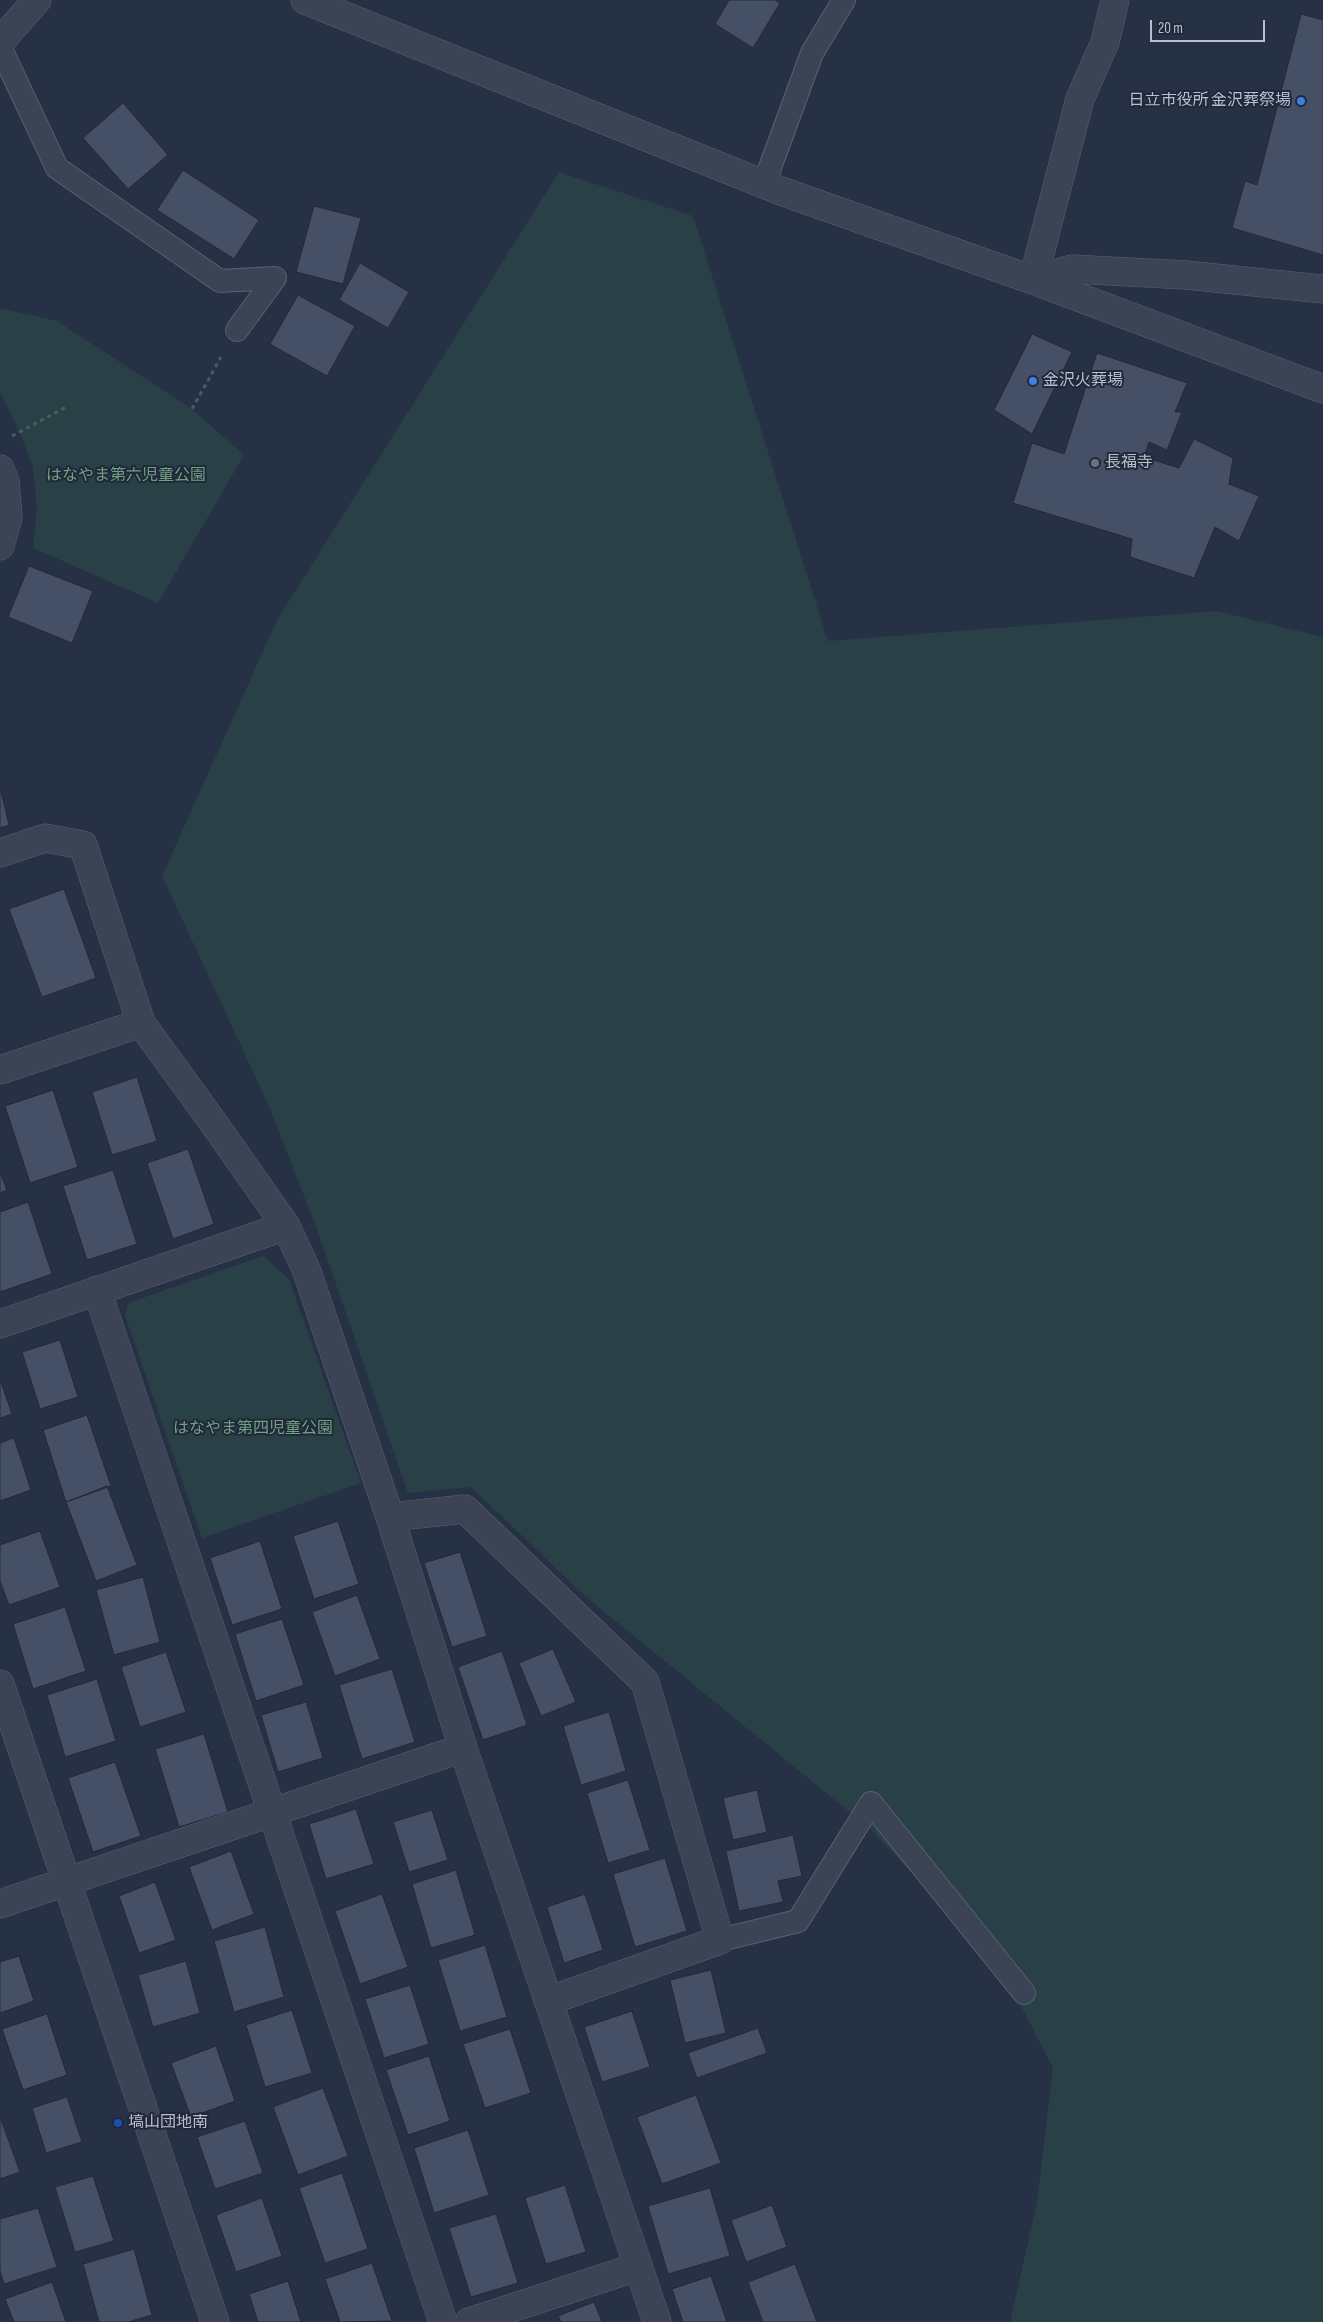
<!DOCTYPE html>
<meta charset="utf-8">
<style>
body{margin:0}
#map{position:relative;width:1323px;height:2322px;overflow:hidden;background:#263145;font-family:"Sofia Sans Condensed",sans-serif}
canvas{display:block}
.scale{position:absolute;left:1150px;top:20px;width:115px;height:22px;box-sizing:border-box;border:2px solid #b9bfce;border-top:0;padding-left:6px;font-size:15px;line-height:18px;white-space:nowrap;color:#b9bfce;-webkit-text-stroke:4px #20283a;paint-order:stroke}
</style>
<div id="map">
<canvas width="1323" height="2322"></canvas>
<div class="scale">20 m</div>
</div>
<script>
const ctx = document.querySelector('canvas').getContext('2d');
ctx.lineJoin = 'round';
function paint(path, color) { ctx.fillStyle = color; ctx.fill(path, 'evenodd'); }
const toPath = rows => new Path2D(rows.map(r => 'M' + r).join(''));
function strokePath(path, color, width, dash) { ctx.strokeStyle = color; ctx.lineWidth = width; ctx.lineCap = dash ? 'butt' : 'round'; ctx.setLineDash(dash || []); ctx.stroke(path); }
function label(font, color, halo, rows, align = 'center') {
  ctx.font = font + ' "Sofia Sans Condensed","Noto Sans JP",sans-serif'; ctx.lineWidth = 4; ctx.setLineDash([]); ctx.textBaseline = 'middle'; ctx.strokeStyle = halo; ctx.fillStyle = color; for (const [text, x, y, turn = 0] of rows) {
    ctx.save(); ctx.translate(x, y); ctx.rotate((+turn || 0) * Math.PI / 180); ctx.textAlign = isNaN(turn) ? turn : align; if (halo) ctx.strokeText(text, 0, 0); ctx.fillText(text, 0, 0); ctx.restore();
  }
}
paint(toPath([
 [559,172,693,216,828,641,1217,611,1323,637,1323,2322,1010,2322,1037,2202,1053,2068,997,1960,868,1827,585,1596,471,1487,408,1493,318,1232,268,1104,162,876,277,620],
 [0,308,57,321,192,409,244,455,158,603,33,548,37,509,33,466,16,424,0,392],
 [263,1256,289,1279,361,1483,202,1538,125,1316,128,1303]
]), '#294046');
const building = toPath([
 [729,0,775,0,780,3,753,48,715,24,729,0],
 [1301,14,1323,20,1323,255,1232,228,1245,181,1257,185,1301,14],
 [123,103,168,155,128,189,83,138,123,103],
 [183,170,259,220,234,259,157,210,183,170],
 [314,206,361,218,343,284,296,272,314,206],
 [360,263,409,292,388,328,339,300,360,263],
 [298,295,355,326,327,376,270,344,298,295],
 [1032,334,1072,352,1032,434,994,410,1032,334],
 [1097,353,1187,383,1175,412,1182,412,1167,450,1149,442,1144,457,1179,468,1194,439,1233,458,1229,484,1259,496,1239,541,1215,527,1194,578,1130,557,1132,539,1013,503,1032,443,1064,454,1097,353],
 [29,566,93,591,72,643,8,617,29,566],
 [0,786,9,825,0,828,0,786],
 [64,889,96,978,42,997,9,909,64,889],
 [137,1077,157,1141,112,1155,92,1092,137,1077],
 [53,1090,78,1167,30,1183,5,1106,53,1090],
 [188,1149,214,1224,173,1239,147,1163,188,1149],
 [113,1170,137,1244,87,1260,63,1186,113,1170],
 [0,1172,7,1190,0,1193,0,1172],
 [28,1202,52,1274,0,1292,0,1212,28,1202],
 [60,1340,78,1397,40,1409,22,1352,60,1340],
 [0,1379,12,1414,0,1418,0,1379],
 [87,1415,111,1486,66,1502,43,1430,87,1415],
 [14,1438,31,1490,0,1501,0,1443,14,1438],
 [107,1486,137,1565,96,1581,66,1502,107,1486],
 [338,1521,359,1584,314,1599,293,1536,338,1521],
 [40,1531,60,1587,9,1605,0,1581,0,1545,40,1531],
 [260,1541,282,1609,232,1625,210,1558,260,1541],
 [460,1552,487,1636,452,1647,424,1563,460,1552],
 [143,1577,160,1642,114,1655,96,1590,143,1577],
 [357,1595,380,1659,335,1676,312,1612,357,1595],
 [65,1607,86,1671,33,1689,13,1624,65,1607],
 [282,1619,304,1685,256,1701,235,1634,282,1619],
 [553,1649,576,1702,541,1716,519,1663,553,1649],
 [502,1651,527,1725,483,1740,458,1667,502,1651],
 [166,1652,186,1712,140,1727,121,1667,166,1652],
 [392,1669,415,1742,362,1759,339,1685,392,1669],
 [97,1679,116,1741,65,1757,47,1695,97,1679],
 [306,1702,323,1758,278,1772,261,1715,306,1702],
 [609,1712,626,1771,581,1785,563,1726,609,1712],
 [204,1734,228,1812,179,1827,155,1749,204,1734],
 [115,1762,141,1836,93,1852,68,1778,115,1762],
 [628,1780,650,1850,608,1863,587,1793,628,1780],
 [757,1790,767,1832,733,1840,723,1798,757,1790],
 [356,1809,374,1864,326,1879,309,1824,356,1809],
 [432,1810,448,1860,409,1872,393,1822,432,1810],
 [793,1835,802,1876,778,1881,783,1902,739,1911,726,1851,793,1835],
 [231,1851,254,1914,212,1930,189,1867,231,1851],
 [665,1858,687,1931,635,1947,613,1874,665,1858],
 [456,1870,475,1935,431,1948,412,1884,456,1870],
 [155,1882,176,1940,139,1953,119,1896,155,1882],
 [382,1894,408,1967,360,1984,335,1911,382,1894],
 [585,1894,603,1950,564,1963,547,1907,585,1894],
 [265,1927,284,1997,234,2012,214,1941,265,1927],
 [485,1945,507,2017,460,2031,438,1960,485,1945],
 [19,1956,34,2001,0,2013,0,1962,19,1956],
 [186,1961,200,2013,153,2027,138,1975,186,1961],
 [711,1970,726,2033,685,2043,670,1980,711,1970],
 [410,1985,429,2044,384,2058,365,1999,410,1985],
 [292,2010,312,2073,265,2087,246,2025,292,2010],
 [632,2011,650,2067,602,2082,584,2027,632,2011],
 [47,2014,67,2075,23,2090,2,2029,47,2014],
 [758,2028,767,2053,697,2078,688,2053,758,2028],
 [510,2029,531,2093,485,2108,463,2044,510,2029],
 [216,2046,235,2101,191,2117,171,2063,216,2046],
 [429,2056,450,2121,408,2135,386,2070,429,2056],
 [323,2088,348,2156,298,2175,273,2107,323,2088],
 [696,2095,721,2163,662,2184,637,2117,696,2095],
 [67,2097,82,2142,46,2153,32,2108,67,2097],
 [0,2117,20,2172,0,2179,0,2117],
 [245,2121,263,2173,215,2189,197,2137,245,2121],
 [468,2130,489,2195,434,2213,414,2148,468,2130],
 [342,2173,368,2249,325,2263,299,2188,342,2173],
 [93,2176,114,2241,75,2252,55,2187,93,2176],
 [565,2185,586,2252,546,2264,525,2198,565,2185],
 [710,2188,730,2256,668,2274,648,2206,710,2188],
 [262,2198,282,2256,236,2272,216,2215,262,2198],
 [772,2205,787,2247,746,2262,731,2220,772,2205],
 [38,2208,57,2267,4,2284,0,2271,0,2219,38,2208],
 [496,2214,518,2283,471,2297,449,2228,496,2214],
 [134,2249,152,2315,128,2322,99,2322,83,2264,134,2249],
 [372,2263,392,2321,340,2322,325,2279,372,2263],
 [795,2264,817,2322,763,2322,748,2282,795,2264],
 [711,2276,727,2322,683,2322,672,2289,711,2276],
 [288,2281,301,2322,258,2322,249,2294,288,2281],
 [52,2282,66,2322,14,2322,5,2299,52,2282],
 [594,2302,602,2322,561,2322,558,2316,594,2302]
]);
paint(building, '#455067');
strokePath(building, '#222a3c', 1);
const service = toPath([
 [0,47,57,168,220,281,275,278,237,330],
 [764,184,812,53,844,0],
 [720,1940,798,1921,871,1803,1024,1993]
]);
const minor = toPath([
 [305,0,781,191,1033,280,1323,389],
 [1033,280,1072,269,1186,275,1323,289],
 [1033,280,1080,99,1105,42,1115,0],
 [0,853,45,838,83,845,141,1023,215,1125,286,1226,306,1269,390,1517,463,1748,657,2322],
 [0,1070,141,1023],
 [97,1290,443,2322],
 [0,1324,286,1226],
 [390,1517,465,1509,645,1682,720,1940,548,2001],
 [0,1904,463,1748],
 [469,2322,637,2267]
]);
const tertiary = toPath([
 [0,42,37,0],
 [0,469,5,481,8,517,0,546],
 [0,1684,215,2322]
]);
strokePath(service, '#5a6172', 24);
strokePath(minor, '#5a6172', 29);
strokePath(tertiary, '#5a6172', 29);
strokePath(toPath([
 [192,409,221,357],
 [12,436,68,406]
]), '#475d62', 3, [4, 4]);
strokePath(service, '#3b4355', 22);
strokePath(minor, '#3b4355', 28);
strokePath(tertiary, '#3b4355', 28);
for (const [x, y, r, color] of [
 [1301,101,5,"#3f7fe0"],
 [1033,381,5,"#3f7fe0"],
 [1095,463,5,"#6b7280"],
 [118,2123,5,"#1a4fb4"]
]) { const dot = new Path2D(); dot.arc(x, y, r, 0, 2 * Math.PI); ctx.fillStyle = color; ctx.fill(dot); strokePath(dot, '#20283a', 2); }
label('16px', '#b9bfce', '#20283a', [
 ["日立市役所 金沢葬祭場",1291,101,"right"],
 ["金沢火葬場",1043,381],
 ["長福寺",1105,463],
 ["塙山団地南",128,2123]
], 'left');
label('16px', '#6fa07f', '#20283a', [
 ["はなやま第六児童公園",126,476],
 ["はなやま第四児童公園",253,1429]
]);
</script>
